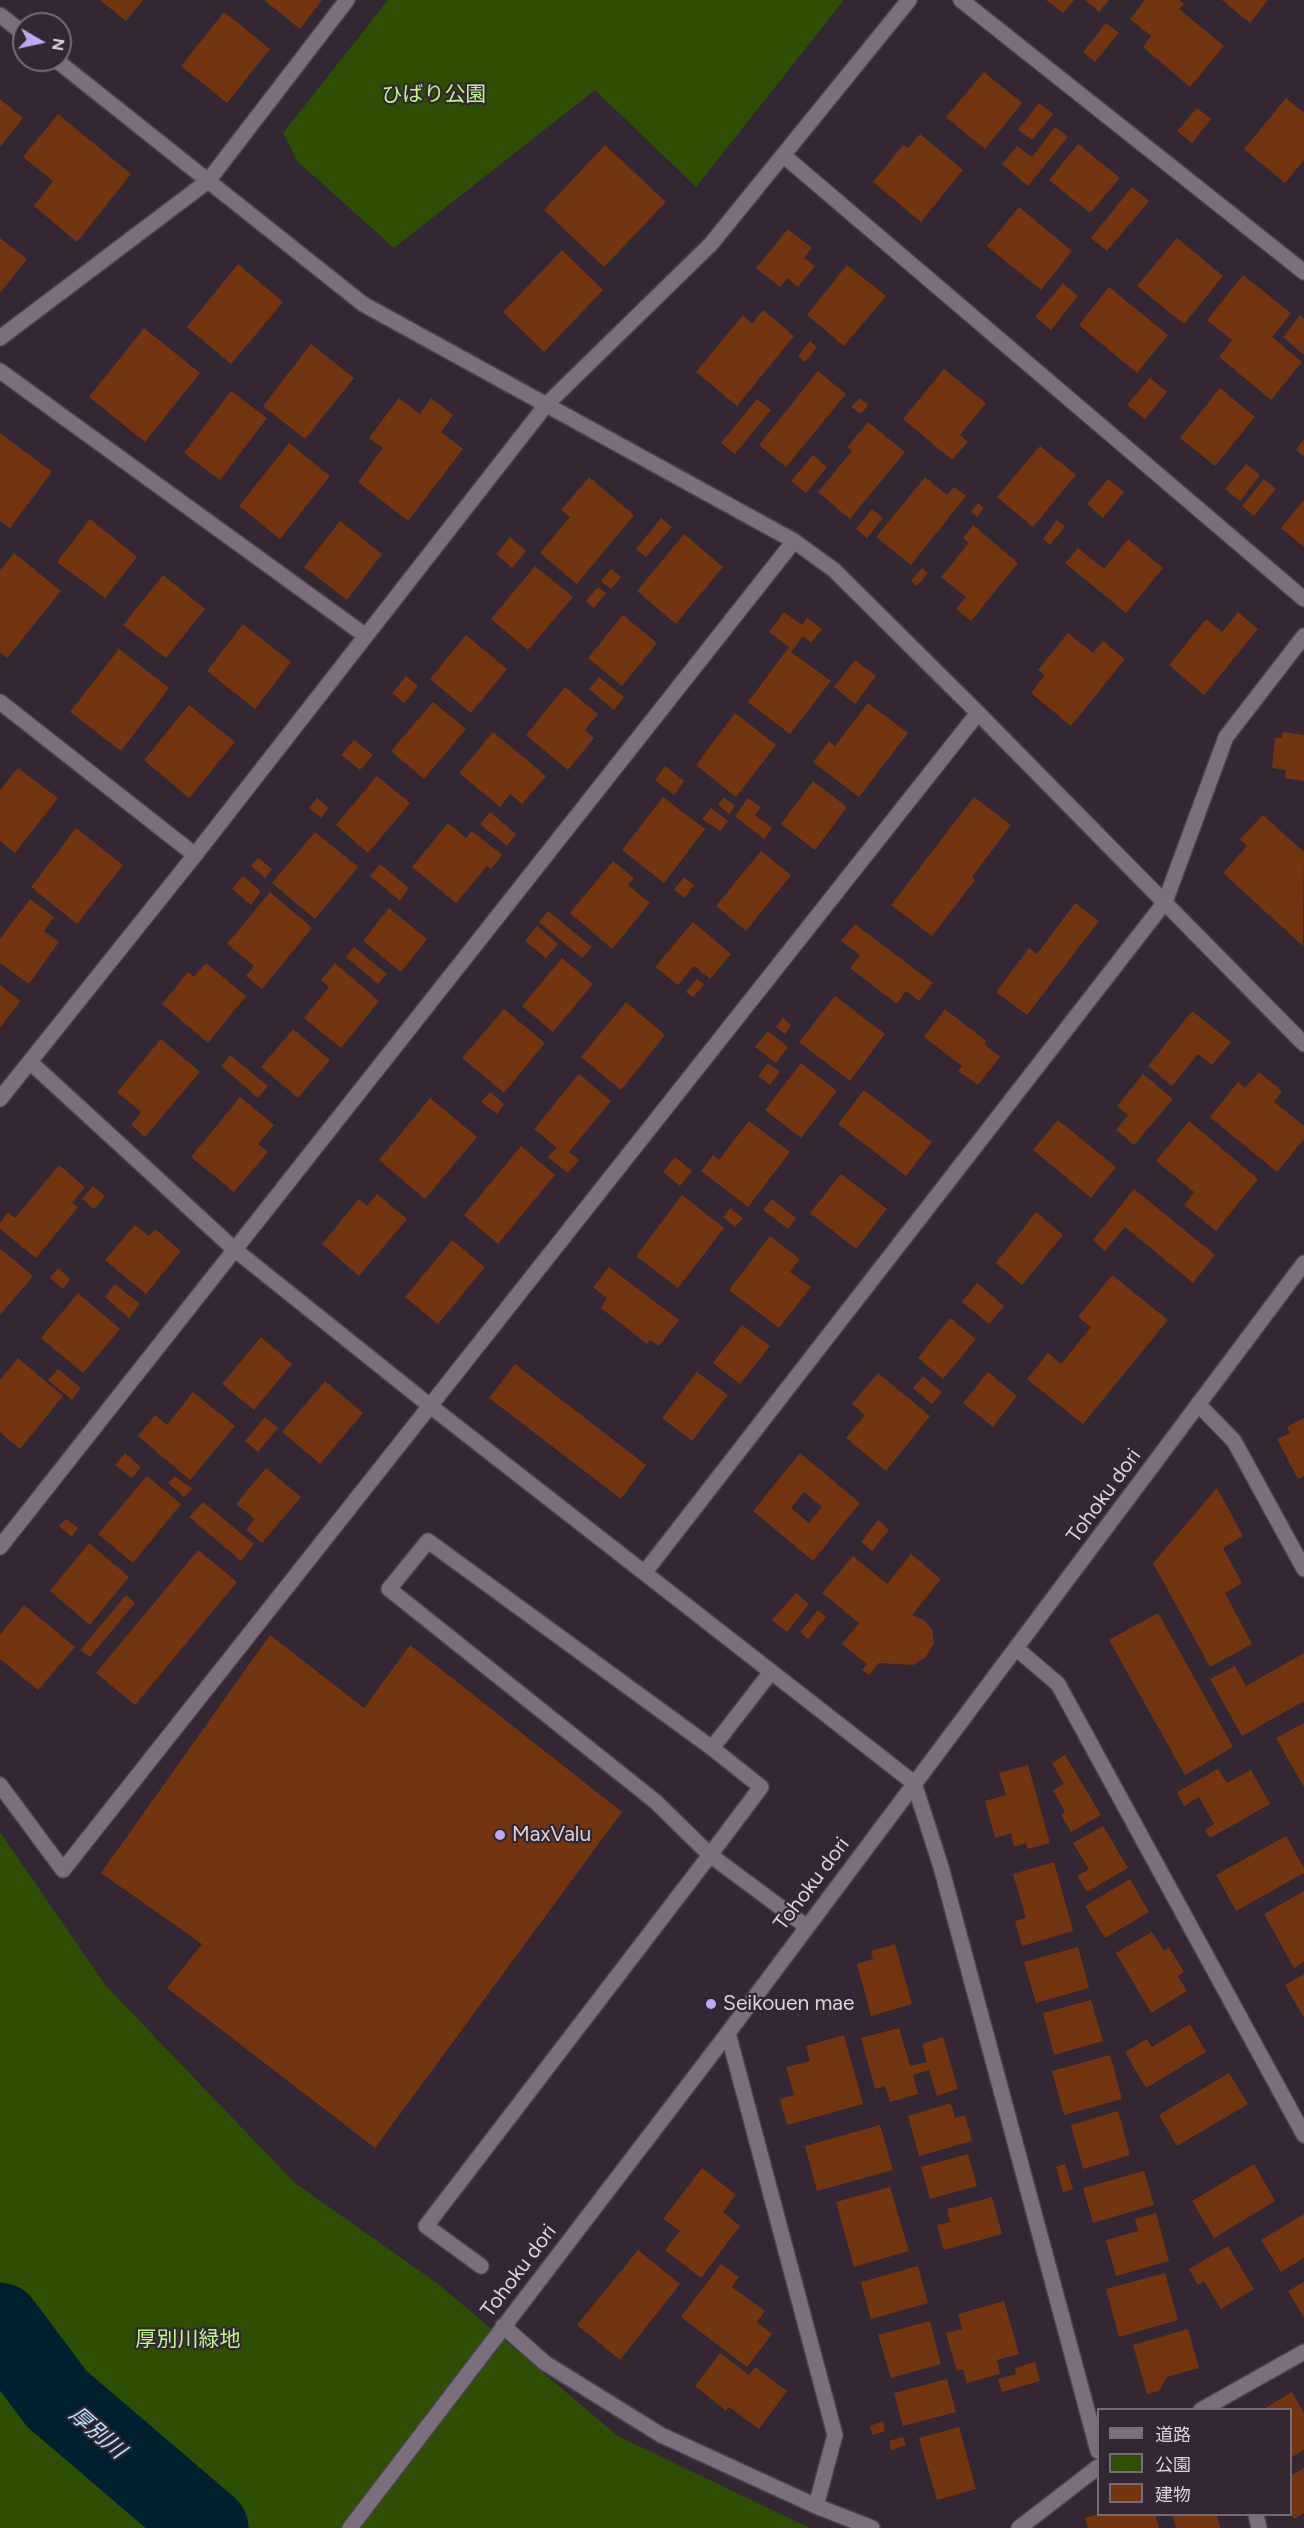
<!DOCTYPE html>
<meta charset="utf-8">
<style>
body{margin:0}
#map{position:relative;width:1304px;height:2528px;overflow:hidden;background:#322732;font-family:Figtree,"Noto Sans JP",sans-serif}
canvas{display:block}
.legend{position:absolute;left:1097px;top:2408px;width:195px;height:108px;box-sizing:border-box;background:#322732;border:2px solid #756c75;margin:0;padding:8px 10px;list-style:none;font-size:18px;color:#dad3da}
.legend li{display:flex;align-items:center;gap:12px;height:30px}
.legend b{width:30px;border:2px solid #756c75}
.north{position:absolute;left:12px;top:12px;width:60px;height:60px;box-sizing:border-box;background:#322732;border:2px solid #756c75;border-radius:50%;rotate:99deg;font-size:16px;font-weight:700;line-height:24px;text-align:center;color:#dad3da}
.north::after{content:'';display:block;margin:auto;width:21px;height:27px;background:#bbaaf6;clip-path:polygon(50% 0,100% 100%,50% 72%,0 100%)}
</style>
<div id="map">
<canvas width="1304" height="2528"></canvas>
<ul class="legend">
<li><b style="height:8px;background:#7c6f7d"></b>道路</li>
<li><b style="height:16px;background:#2d4e03"></b>公園</li>
<li><b style="height:16px;background:#723510"></b>建物</li>
</ul>
<div class="north">N</div>
</div>
<script>
const ctx = document.querySelector('canvas').getContext('2d');
ctx.lineJoin = 'round';
function paint(path, color) { ctx.fillStyle = color; ctx.fill(path, 'evenodd'); }
const toPath = rows => new Path2D(rows.map(r => 'M' + r).join(''));
function strokePath(path, color, width, dash) { ctx.strokeStyle = color; ctx.lineWidth = width; ctx.lineCap = dash ? 'butt' : 'round'; ctx.setLineDash(dash || []); ctx.stroke(path); }
function label(font, color, halo, rows, align = 'center') {
  ctx.font = font + ' Figtree,"Noto Sans JP",sans-serif'; ctx.lineWidth = 4.5; ctx.setLineDash([]); ctx.textBaseline = 'middle'; ctx.strokeStyle = halo; ctx.fillStyle = color; for (const [text, x, y, turn = 0] of rows) {
    ctx.save(); ctx.translate(x, y); ctx.rotate((+turn || 0) * Math.PI / 180); ctx.textAlign = isNaN(turn) ? turn : align; if (halo) ctx.strokeText(text, 0, 0); ctx.fillText(text, 0, 0); ctx.restore();
  }
}
paint(toPath([
 [388,0,844,0,696,187,595,90,394,248,297,161,283,133],
 [0,1832,106,1986,295,2183,437,2283,618,2436,810,2528,0,2528]
]), '#2d4e03');
strokePath(toPath([
 [0,2323,57,2399,208,2528]
]), '#00202f', 81);
paint(toPath([
 [100,0,143,0,126,21],
 [264,0,322,0,300,29],
 [1046,0,1074,0,1063,13],
 [1085,0,1109,0,1099,12],
 [1145,0,1179,0,1184,4,1179,9,1224,46,1190,87,1143,47,1151,36,1130,19],
 [1222,0,1268,0,1250,23],
 [224,12,270,49,227,103,181,66],
 [1106,23,1119,33,1095,62,1083,52],
 [984,72,1022,103,985,149,946,117],
 [1286,98,1304,113,1304,160,1285,183,1244,149],
 [0,99,23,118,0,147],
 [1039,103,1053,114,1032,140,1018,130],
 [1197,108,1211,119,1192,143,1177,131],
 [58,114,131,174,77,242,34,206,53,181,23,157],
 [1055,127,1068,137,1028,186,1002,164,1017,146,1032,157],
 [920,134,963,170,921,222,873,182,903,145,908,148],
 [1078,144,1120,178,1090,213,1049,180],
 [605,145,666,202,604,267,544,210],
 [1132,187,1149,201,1107,251,1091,238],
 [1019,207,1072,251,1041,290,987,246],
 [788,229,812,248,804,258,815,266,798,287,787,278,780,287,756,268],
 [0,238,27,259,0,293],
 [1177,238,1223,276,1184,324,1137,286],
 [562,250,603,290,544,352,503,312],
 [238,264,283,302,231,364,187,327],
 [847,265,886,296,844,346,807,315],
 [1243,275,1291,313,1272,337,1302,362,1271,400,1219,357,1232,340,1207,320],
 [1063,283,1078,296,1051,330,1035,317],
 [1109,287,1168,335,1137,373,1079,325],
 [763,310,794,336,737,406,696,372,743,315,752,324],
 [1300,315,1304,319,1304,355,1283,337],
 [144,328,200,373,145,442,89,397],
 [810,341,817,347,805,362,798,356],
 [311,344,354,378,305,439,263,406],
 [944,369,986,403,960,435,968,442,952,460,903,419],
 [818,371,846,394,786,467,759,445],
 [1150,378,1167,392,1145,419,1127,405],
 [1220,388,1255,417,1215,466,1180,438],
 [231,391,267,418,220,480,184,453],
 [399,398,420,414,431,398,453,415,441,432,463,449,408,521,358,482,383,448,369,438],
 [860,398,868,405,861,414,851,407],
 [757,399,771,410,735,454,721,443],
 [868,422,905,452,850,519,818,492,852,451,847,447],
 [0,433,52,472,10,528,0,521],
 [1304,439,1304,457,1296,450],
 [289,443,330,476,280,539,239,506],
 [1040,446,1076,475,1033,527,997,497],
 [813,455,827,467,806,493,791,481],
 [1246,464,1260,475,1240,501,1225,489],
 [589,477,634,515,577,584,540,553,570,517,561,510],
 [925,477,947,495,954,487,966,496,911,565,876,537],
 [1108,479,1124,492,1103,518,1087,504],
 [1264,479,1276,489,1254,516,1242,506],
 [1304,500,1304,547,1281,528],
 [978,503,984,508,977,517,971,512],
 [872,509,883,518,867,538,856,529],
 [661,518,672,527,646,557,636,549],
 [90,519,137,557,105,598,57,562],
 [1057,520,1065,527,1050,545,1043,539],
 [340,521,382,554,347,600,304,567],
 [973,525,1018,563,971,621,956,609,966,597,941,577,969,543,963,538],
 [684,534,723,567,676,624,637,591],
 [510,537,526,551,512,568,496,554],
 [1128,539,1163,568,1126,613,1065,563,1078,548,1104,569],
 [14,553,61,591,7,658,0,652,0,570],
 [535,566,573,597,528,650,491,619],
 [922,568,928,573,917,586,911,581],
 [611,569,621,577,611,589,601,581],
 [163,575,205,609,166,658,123,625],
 [598,587,606,593,594,608,586,601],
 [784,612,802,625,807,618,822,629,811,643,803,636,791,652,831,681,790,734,748,702,789,647,769,632],
 [1238,612,1258,629,1204,695,1169,665,1206,619,1222,632],
 [623,615,657,643,622,686,588,658],
 [243,624,291,662,255,709,207,671],
 [1068,633,1093,653,1103,641,1125,659,1071,726,1031,693,1045,675,1038,670],
 [466,635,507,669,471,713,430,679],
 [119,649,169,688,121,751,70,712],
 [855,660,876,676,855,704,834,687],
 [406,676,418,686,404,703,392,693],
 [599,677,624,697,614,710,589,689],
 [565,687,598,714,585,730,594,738,568,770,526,735],
 [433,702,466,729,424,779,391,751],
 [868,703,908,733,859,797,813,762,829,741,835,746],
 [189,705,235,742,189,798,144,760],
 [735,713,776,745,736,797,696,765],
 [493,732,546,776,522,804,510,794,500,807,459,773],
 [1283,732,1304,735,1304,781,1285,778,1286,770,1272,768,1275,738,1282,738],
 [354,740,373,755,360,770,341,755],
 [665,766,684,781,674,795,655,780],
 [18,768,58,798,15,853,0,841,0,790],
 [377,776,410,803,368,853,336,825],
 [813,781,847,807,815,850,781,824],
 [663,797,705,829,664,883,622,850],
 [724,797,735,806,729,814,718,805],
 [974,797,1011,825,972,877,975,880,932,936,891,905],
 [317,798,329,808,321,818,309,808],
 [748,798,761,807,755,815,772,828,764,839,735,816],
 [711,808,728,821,720,831,702,819],
 [490,812,516,834,507,846,480,824],
 [1263,815,1304,852,1303,946,1223,873,1247,846,1240,839],
 [448,823,466,838,472,831,502,855,491,869,487,866,456,903,412,867],
 [76,828,123,865,77,924,31,887],
 [315,832,358,867,315,919,272,883],
 [761,851,791,875,746,931,716,906],
 [258,858,272,869,265,878,251,866],
 [613,861,634,878,628,885,650,903,612,949,570,913],
 [380,864,409,888,400,901,370,876],
 [243,876,261,891,251,905,232,889],
 [684,877,694,885,685,898,674,890],
 [270,892,312,928,262,989,246,976,254,966,227,944],
 [30,899,54,917,44,931,59,942,29,984,0,963,0,939],
 [1075,903,1099,921,1027,1015,996,992,1029,948,1037,954],
 [389,908,427,939,401,972,363,941],
 [548,911,592,947,582,958,539,922],
 [693,922,731,954,710,979,694,966,678,985,655,967],
 [855,924,933,983,919,1001,906,991,897,1004,850,968,860,955,841,941],
 [537,926,558,944,546,958,525,941],
 [354,947,387,974,378,984,346,957],
 [562,958,593,984,553,1032,522,1006],
 [206,963,246,996,208,1043,162,1004,188,972,194,977],
 [335,963,379,1001,341,1048,304,1018,329,987,321,980],
 [697,979,704,985,693,997,686,992],
 [0,985,20,1001,0,1028],
 [835,996,885,1034,850,1081,799,1042],
 [626,1002,665,1035,621,1090,581,1057],
 [504,1009,545,1043,504,1093,462,1058],
 [945,1009,986,1041,984,1044,1000,1057,978,1085,958,1071,962,1066,924,1037],
 [1192,1011,1231,1042,1212,1065,1198,1054,1172,1086,1148,1066],
 [783,1018,791,1025,785,1034,776,1027],
 [293,1029,330,1060,298,1098,261,1067],
 [768,1031,788,1047,776,1063,755,1047],
 [161,1039,200,1072,145,1137,131,1125,141,1112,117,1092],
 [230,1055,268,1086,258,1098,221,1066],
 [768,1063,780,1072,770,1085,758,1076],
 [801,1063,837,1091,801,1138,765,1110],
 [1259,1072,1282,1091,1274,1102,1304,1126,1304,1139,1277,1172,1210,1117,1238,1082,1245,1088],
 [579,1074,611,1101,569,1152,579,1160,568,1173,548,1157,557,1148,534,1129],
 [1143,1074,1173,1099,1134,1145,1116,1130,1128,1115,1117,1106],
 [864,1090,932,1142,906,1176,838,1124],
 [490,1092,504,1104,497,1114,481,1102],
 [240,1097,274,1125,258,1144,268,1152,234,1192,191,1157],
 [430,1098,477,1137,425,1199,379,1160],
 [1058,1120,1116,1167,1091,1198,1033,1150],
 [749,1121,790,1152,748,1207,701,1171,713,1155,719,1160],
 [1189,1121,1258,1179,1216,1231,1184,1205,1194,1192,1156,1161],
 [521,1146,555,1175,498,1244,464,1215],
 [675,1157,692,1171,680,1186,663,1172],
 [59,1165,85,1187,72,1203,78,1207,36,1258,0,1229,0,1223,8,1212,15,1218],
 [841,1174,887,1209,856,1249,810,1213],
 [93,1186,105,1196,94,1209,82,1199],
 [1134,1189,1215,1255,1193,1283,1125,1227,1105,1251,1093,1240],
 [377,1194,407,1219,359,1276,322,1244,359,1199,367,1206],
 [682,1195,724,1228,678,1288,636,1256],
 [772,1199,796,1218,788,1229,763,1210],
 [730,1208,743,1218,735,1227,723,1217],
 [1036,1212,1063,1235,1022,1285,996,1263],
 [135,1225,149,1236,155,1229,181,1251,146,1294,105,1260],
 [770,1236,800,1259,790,1272,811,1287,779,1328,729,1290],
 [452,1240,485,1267,438,1324,405,1297],
 [1,1249,33,1276,0,1315,0,1251],
 [609,1267,679,1320,659,1346,650,1340,647,1344,601,1308,607,1298,593,1287],
 [58,1268,70,1279,63,1289,50,1278],
 [1112,1275,1168,1320,1083,1424,1027,1379,1048,1353,1061,1364,1091,1327,1078,1317],
 [977,1283,1004,1306,989,1324,962,1302],
 [115,1284,140,1304,129,1318,105,1297],
 [78,1293,120,1329,83,1373,41,1338],
 [950,1318,976,1339,943,1379,918,1358],
 [742,1325,770,1346,740,1384,713,1363],
 [261,1337,292,1364,254,1410,222,1384],
 [18,1358,63,1396,20,1449,0,1432,0,1380],
 [515,1364,646,1465,621,1499,489,1398],
 [58,1369,81,1388,72,1400,48,1380],
 [697,1372,728,1395,692,1441,662,1418],
 [988,1372,1017,1396,993,1427,963,1403],
 [878,1373,930,1416,886,1471,846,1438,865,1415,852,1404],
 [923,1376,942,1392,932,1404,913,1388],
 [325,1381,363,1413,320,1464,282,1432],
 [193,1392,235,1426,190,1480,138,1436,155,1415,167,1425],
 [265,1417,278,1428,258,1452,245,1441],
 [1304,1418,1304,1476,1298,1479,1277,1439,1290,1433,1287,1427],
 [125,1453,141,1467,132,1478,115,1465],
 [800,1453,860,1503,813,1561,753,1511],
 [804,1492,822,1507,809,1523,791,1508],
 [266,1468,301,1497,262,1543,246,1530,255,1519,236,1504],
 [147,1476,181,1504,133,1563,98,1534],
 [175,1476,192,1489,184,1497,168,1483],
 [1217,1488,1243,1536,1223,1548,1242,1583,1225,1593,1252,1644,1210,1667,1153,1563],
 [203,1502,254,1544,241,1561,189,1517],
 [66,1519,78,1528,72,1537,59,1526],
 [878,1520,889,1530,872,1551,861,1542],
 [89,1543,129,1577,90,1625,50,1591],
 [198,1550,237,1582,135,1705,96,1673],
 [911,1554,941,1579,912,1615,924,1620,932,1629,934,1643,926,1657,913,1665,879,1663,869,1675,862,1670,867,1664,842,1644,859,1623,822,1593,853,1556,887,1584],
 [796,1593,809,1604,787,1632,772,1620],
 [126,1595,135,1603,90,1657,80,1650],
 [24,1605,75,1647,38,1690,0,1659,0,1635],
 [818,1610,826,1617,808,1639,800,1632],
 [1158,1613,1233,1747,1185,1775,1109,1640],
 [270,1635,364,1708,410,1645,622,1812,375,2148,167,1988,202,1944,101,1873],
 [1304,1653,1304,1701,1242,1736,1210,1679,1235,1666,1246,1686],
 [1304,1723,1304,1787,1276,1738],
 [1065,1755,1101,1815,1071,1832,1061,1815,1065,1812,1053,1790,1064,1784,1052,1763],
 [1028,1765,1050,1843,1028,1849,1026,1843,1014,1847,1011,1833,995,1838,985,1801,1006,1795,999,1773],
 [1218,1769,1227,1783,1251,1770,1270,1804,1210,1838,1205,1830,1214,1824,1199,1797,1184,1806,1177,1792],
 [1103,1826,1128,1868,1087,1892,1077,1876,1089,1869,1073,1843],
 [1286,1836,1304,1868,1304,1873,1236,1911,1216,1875],
 [1054,1862,1073,1931,1022,1946,1015,1921,1026,1918,1013,1874],
 [1130,1879,1149,1912,1105,1938,1085,1906],
 [1304,1891,1304,1962,1294,1968,1264,1914],
 [1152,1932,1164,1951,1169,1947,1184,1972,1178,1976,1187,1991,1151,2013,1116,1953],
 [895,1944,912,2004,871,2016,857,1964,873,1959,871,1951],
 [1078,1947,1089,1988,1036,2003,1024,1962],
 [1304,1974,1304,2018,1285,1985],
 [1091,2000,1103,2041,1054,2055,1043,2013],
 [1190,2024,1206,2052,1146,2088,1125,2052,1147,2039,1152,2047],
 [899,2028,910,2066,927,2062,922,2044,943,2037,958,2089,937,2096,929,2070,913,2075,918,2094,890,2102,885,2086,875,2089,861,2038],
 [844,2035,863,2104,787,2125,780,2099,794,2095,786,2067,810,2061,806,2046],
 [1110,2055,1122,2099,1064,2115,1052,2071],
 [1229,2073,1248,2104,1177,2146,1159,2115],
 [951,2103,955,2118,965,2115,972,2141,919,2156,908,2116],
 [1118,2111,1130,2155,1083,2169,1071,2125],
 [880,2125,893,2170,817,2191,805,2146],
 [968,2154,977,2186,930,2199,921,2167],
 [1065,2164,1073,2189,1063,2192,1056,2167],
 [1254,2164,1275,2201,1214,2238,1192,2201],
 [702,2168,736,2195,723,2212,740,2226,701,2278,665,2250,680,2231,663,2219],
 [1144,2171,1154,2205,1093,2223,1083,2188],
 [890,2187,909,2251,854,2267,836,2202],
 [992,2197,1002,2234,944,2250,937,2225,950,2222,947,2209],
 [1156,2213,1169,2261,1116,2276,1106,2240,1138,2231,1135,2219],
 [1304,2214,1304,2258,1281,2272,1261,2240],
 [1228,2246,1254,2289,1221,2309,1204,2281,1198,2285,1189,2269],
 [638,2250,680,2284,620,2360,577,2325],
 [721,2264,739,2277,732,2287,765,2311,757,2322,772,2334,747,2367,681,2317],
 [918,2266,928,2303,871,2319,861,2282],
 [1165,2273,1178,2320,1119,2337,1106,2289],
 [1304,2282,1304,2318,1288,2291],
 [1004,2301,1019,2354,997,2360,1000,2374,967,2383,963,2369,957,2371,946,2333,962,2329,958,2314],
 [930,2321,941,2364,891,2378,878,2335],
 [1188,2329,1199,2368,1167,2377,1159,2391,1147,2394,1133,2345],
 [720,2353,749,2375,755,2367,787,2391,759,2429,729,2407,726,2411,695,2386],
 [1035,2362,1040,2381,1002,2392,998,2379,1016,2374,1015,2368],
 [947,2379,956,2412,903,2426,894,2393],
 [1292,2392,1304,2413,1304,2450,1290,2458,1290,2410,1262,2410],
 [883,2421,885,2431,872,2435,870,2426],
 [959,2427,976,2489,937,2500,919,2438],
 [903,2437,906,2445,891,2450,889,2441],
 [1304,2468,1304,2513,1294,2519,1290,2512,1290,2476],
 [1098,2514,1120,2516,1155,2514,1159,2528,1088,2528,1085,2518],
 [1172,2514,1217,2514,1220,2528,1176,2528]
]), '#723510');
const minor = toPath([
 [961,0,1304,272],
 [0,15,24,34],
 [56,60,363,304,794,541,834,570,978,713,1304,1044],
 [783,155,1304,599],
 [0,338,208,181,347,0],
 [0,371,366,636],
 [0,702,195,855],
 [30,1062,234,1249,429,1405,914,1783,941,1867,1098,2451],
 [0,1099,195,855,546,405,711,244,909,0],
 [1198,1404,1234,1441,1304,1569],
 [0,1547,794,541],
 [645,1572,1165,902,1226,737,1304,636],
 [1017,1649,1058,1684,1304,2135],
 [712,1748,771,1672],
 [0,1785,63,1870,978,713],
 [728,2033,835,2435,816,2506],
 [481,2266,426,2226,710,1855,761,1787,712,1748,428,1541,389,1589,656,1802,710,1855,807,1927],
 [503,2326,545,2363,661,2435,816,2506,872,2528],
 [1201,2410,1304,2352],
 [1256,2514,1259,2528],
 [350,2528,728,2033,1304,1263],
 [1019,2528,1098,2467]
]);
strokePath(minor, '#4b424c', 18);
strokePath(minor, '#7c6f7d', 15);
for (const [x, y, r, color] of [
 [500,1835,6,"#bbaaf6"],
 [711,2004,6,"#bbaaf6"]
]) { const dot = new Path2D(); dot.arc(x, y, r, 0, 2 * Math.PI); ctx.fillStyle = color; ctx.fill(dot); strokePath(dot, '#322732', 2); }
label('21px', '#baf688', '#322732', [
 ["ひばり公園",434,95],
 ["厚別川緑地",188,2340]
]);
label('21px', '#dad3da', '#322732', [
 ["Tohoku dori",1104,1496,-54],
 ["Tohoku dori",812,1884,-53],
 ["Tohoku dori",519,2271,-53]
]);
label('21px', '#dad3da', '#322732', [
 ["MaxValu",512,1835],
 ["Seikouen mae",723,2004]
], 'left');
label('italic 22px', '#b1e3fb', '#322732', [
 ["厚別川",97,2433,41]
]);
</script>
